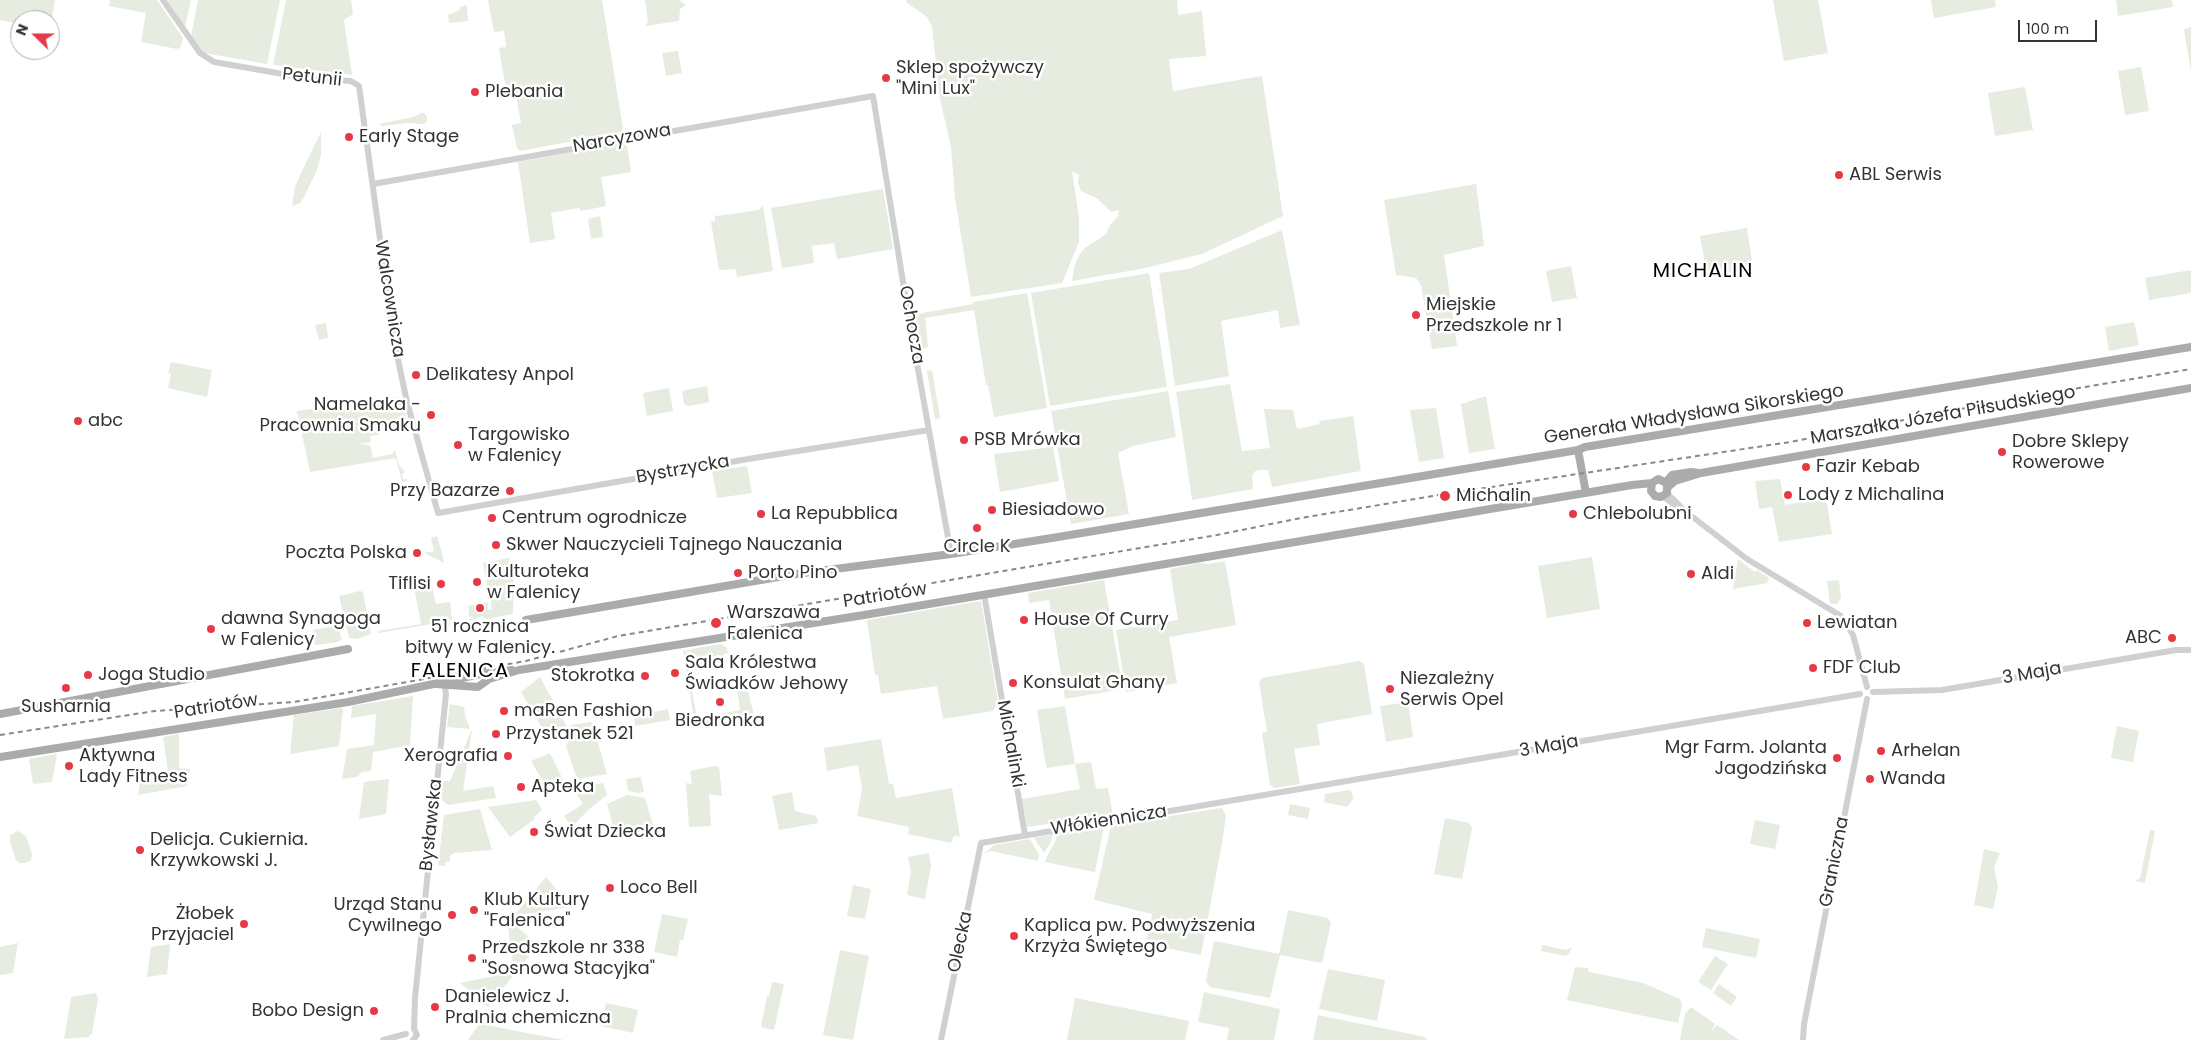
<!DOCTYPE html>
<meta charset="utf-8">
<style>
body{margin:0}
#map{position:relative;width:2191px;height:1040px;overflow:hidden;background:#fff;font-family:Poppins,sans-serif}
canvas{display:block}
.north{position:absolute;left:10px;top:10px;width:50px;height:50px;box-sizing:border-box;background:#fff;border:1px solid #adadad;border-radius:50%;rotate:292deg;font-size:14px;font-weight:700;line-height:20px;text-align:center;color:#333}
.north::after{content:'';display:block;margin:auto;width:18px;height:22px;background:#e63946;clip-path:polygon(50% 0,100% 100%,50% 72%,0 100%)}
.scale{position:absolute;left:2018px;top:20px;width:79px;height:22px;box-sizing:border-box;border:2px solid #333;border-top:0;padding-left:6px;font-size:15px;line-height:18px;white-space:nowrap;color:#333;-webkit-text-stroke:4px #fff;paint-order:stroke}
</style>
<div id="map">
<canvas width="2191" height="1040"></canvas>
<div class="north">N</div>
<div class="scale">100 m</div>
</div>
<script>
const ctx = document.querySelector('canvas').getContext('2d');
ctx.lineJoin = 'round';
function paint(path, color) { ctx.fillStyle = color; ctx.fill(path, 'evenodd'); }
const toPath = rows => new Path2D(rows.map(r => 'M' + r).join(''));
function strokePath(path, color, width, dash) { ctx.strokeStyle = color; ctx.lineWidth = width; ctx.lineCap = dash ? 'butt' : 'round'; ctx.setLineDash(dash || []); ctx.stroke(path); }
function label(font, color, halo, rows, align = 'center') {
  ctx.font = font + ' Poppins,sans-serif'; ctx.lineWidth = 5; ctx.setLineDash([]); ctx.textBaseline = 'middle'; ctx.strokeStyle = halo; ctx.fillStyle = color; for (const [text, x, y, turn = 0] of rows) {
    ctx.save(); ctx.translate(x, y); ctx.rotate((+turn || 0) * Math.PI / 180); ctx.textAlign = isNaN(turn) ? turn : align; if (halo) ctx.strokeText(text, 0, 0); ctx.fillText(text, 0, 0); ctx.restore();
  }
}
paint(toPath([
 [0,0,55,0,50,30,50,20,20,20,20,24,0,20],
 [110,0,157,0,183,38,181,47,177,49,141,42,146,13,109,6],
 [167,0,191,0,185,27],
 [198,0,280,0,267,64,204,53,191,36],
 [286,0,351,0,353,14,344,20,352,75,273,65],
 [488,0,602,0,623,128,621,132,520,151,517,148,512,125,521,123,516,94,507,95,499,48,506,47,504,31,494,32],
 [645,0,679,0,686,5,680,9,679,21,645,26,648,22],
 [906,0,1177,0,1178,15,1202,11,1206,56,1169,59,1173,91,1262,76,1283,216,1202,254,1146,268,1072,281,1075,264,1080,254,1085,248,1106,234,1110,225,1118,216,1119,210,1111,212,1098,199,1081,191,1078,182,1079,175,1072,171,1079,217,1079,242,1062,283,971,297,955,198,951,147,940,99,932,27,927,17,907,3],
 [1773,0,1818,0,1828,53,1784,61],
 [1931,0,1995,0,1996,7,1934,18],
 [2116,0,2172,0,2173,7,2118,16],
 [467,5,468,21,449,23,448,15,460,10,460,7],
 [2191,27,2191,72,2184,29],
 [678,51,682,73,666,76,662,53],
 [2141,67,2149,111,2125,115,2118,71],
 [2025,87,2033,130,1995,136,1988,93],
 [421,113,424,113,427,117,427,121,424,124,407,123,382,126,379,124,413,117],
 [321,132,321,155,317,170,304,197,300,203,292,206,295,187,302,171],
 [622,143,627,146,631,172,601,177,606,206,581,211,579,208,551,213,555,239,530,243,518,162],
 [1476,184,1484,246,1444,255,1457,346,1432,349,1421,285,1416,278,1396,275,1384,200],
 [883,189,893,249,837,259,834,243,812,246,814,263,782,268,771,208],
 [763,205,773,271,737,277,736,269,719,270,711,222,715,221,715,215,717,216,759,210],
 [600,216,603,237,591,239,588,219],
 [1747,228,1753,268,1707,275,1700,236],
 [1282,230,1300,325,1280,328,1278,310,1221,321,1229,376,1175,386,1159,273,1189,269],
 [1571,266,1577,298,1552,302,1546,271],
 [2191,270,2191,293,2149,300,2145,278],
 [1149,273,1167,387,1050,406,1031,293],
 [1027,293,1047,408,994,417,988,385,986,385,974,310,925,318,928,347,920,349,918,348,914,318,922,313,973,304,973,302],
 [2134,322,2139,345,2109,351,2105,327],
 [326,323,328,338,319,340,315,325],
 [171,362,212,370,207,397,168,388,171,374,168,373],
 [932,370,940,418,935,419,927,371],
 [1230,384,1242,451,1270,448,1264,409,1293,410,1297,429,1320,424,1319,421,1353,416,1361,471,1272,487,1268,470,1260,470,1255,471,1252,476,1253,489,1192,500,1176,392],
 [707,386,709,402,689,406,684,404,682,391],
 [669,388,673,411,647,416,643,393],
 [1168,391,1176,437,1133,446,1118,453,1129,514,1071,524,1051,411],
 [1486,396,1495,449,1469,453,1461,404],
 [395,397,402,401,408,426,378,431,379,435,370,436,371,442,359,444,370,445,373,458,392,454,395,450,399,465,405,472,402,474,403,479,407,479,407,481,402,482,396,458,310,472,297,411],
 [1436,408,1444,458,1419,462,1410,410],
 [1053,447,1059,481,1000,492,994,454],
 [747,466,752,493,717,498,712,471],
 [1780,479,1785,505,1826,498,1832,534,1779,542,1772,507,1759,509,1755,481],
 [437,536,442,553,444,563,424,553,434,551,431,538],
 [1592,557,1600,609,1547,618,1538,566],
 [509,558,509,562,514,561,513,614,487,619,482,616,469,621,469,619,473,618,472,616,469,617,468,606,478,604,479,610,482,609,480,603,488,602,488,610,492,609,483,563],
 [1738,559,1755,572,1757,570,1769,578,1767,583,1733,589],
 [1225,561,1236,625,1169,637,1177,683,1126,692,1116,630,1178,620,1170,569,1199,563,1209,564],
 [430,578,436,604,450,602,452,620,449,620,450,625,444,622,379,633,378,631,421,624,413,581],
 [1104,580,1123,689,1065,699,1049,600,1029,603,1028,593],
 [1839,580,1841,598,1837,604,1830,604,1827,581],
 [360,591,363,592,371,634,357,639,349,638,339,596],
 [981,601,998,702,993,711,943,719,937,686,881,694,878,675,875,675,867,620],
 [337,626,342,639,338,642,315,645,313,630],
 [721,644,727,648,728,653,724,654,724,658,721,658,720,655,709,657,709,661,705,662,685,650],
 [683,650,705,663,706,671,703,666,688,669,697,718,740,710,737,689,747,687,754,715,695,725],
 [1359,661,1364,664,1372,714,1317,724,1320,745,1294,749,1300,784,1275,788,1270,785,1262,733,1267,732,1259,682,1262,678],
 [540,677,565,723,567,726,544,731,521,692],
 [413,696,410,745,373,752,371,771,362,772,357,777,342,779,347,749,374,745,376,714,351,718,352,706],
 [1408,702,1413,737,1386,742,1380,706],
 [450,704,464,707,465,715,470,729,447,727],
 [1065,706,1075,764,1091,762,1096,789,1108,788,1113,815,1027,827,1022,799,1080,789,1075,764,1047,768,1045,761,1037,710],
 [342,708,343,710,339,746,290,754,294,715],
 [668,709,670,720,635,726,634,716],
 [592,722,607,774,577,779,566,746,572,735,571,725],
 [2117,726,2139,731,2133,762,2111,758],
 [472,729,463,791,493,786,496,798,448,805,439,798,441,781,450,781],
 [179,734,179,768,190,769,187,786,138,795,141,777,168,772,163,737],
 [881,739,889,784,893,784,896,798,952,788,960,837,954,836,951,843,908,834,909,827,857,816,862,789,858,765,827,771,824,748],
 [550,753,565,784,546,786,531,761],
 [57,754,52,782,33,784,29,759],
 [714,766,719,767,722,796,709,794,711,826,689,827,686,783,692,784,690,771],
 [641,777,644,792,638,793,628,791,626,779],
 [389,779,386,814,359,819,364,782],
 [603,783,607,795,588,810,572,827,564,816,583,804,574,790],
 [1350,790,1354,798,1347,807,1324,802,1325,794],
 [792,792,795,811,816,816,818,823,779,830,772,796],
 [627,795,645,798,654,828,614,829,607,804],
 [536,800,542,809,540,812,534,817,535,819,510,837,488,807],
 [1290,804,1310,808,1308,819,1288,815],
 [1222,808,1226,816,1222,843,1201,955,1146,944,1152,914,1094,900,1111,825],
 [480,809,492,850,454,853,450,856,450,862,445,862,445,866,438,865,444,815],
 [1445,818,1469,823,1472,828,1462,879,1434,874],
 [1755,820,1780,825,1775,849,1750,844],
 [1104,826,1095,872,1045,862,1047,856,1056,840,1057,833],
 [2150,830,2155,831,2145,883,2135,881,2140,878],
 [18,831,26,836,32,854,31,860,26,863,19,863,16,860,10,842,10,835],
 [1053,834,1050,844,1044,853,1034,838],
 [1030,839,1039,855,1038,861,991,851,984,854,994,845],
 [1984,849,2000,853,1994,867,1998,887,1993,909,1974,905],
 [929,853,931,866,925,899,907,895,911,872,908,857],
 [546,877,557,890,560,898,569,907,514,916],
 [853,885,871,889,865,919,847,916],
 [1288,910,1328,918,1331,923,1322,963,1280,955,1270,998,1210,987,1206,981,1214,941,1279,954],
 [662,914,688,919,683,940,680,940,677,957,654,952],
 [515,925,538,945,488,1007,460,983,514,972,508,927],
 [1706,928,1760,939,1756,958,1702,947],
 [18,943,13,973,0,975,0,947],
 [170,944,167,974,147,977,151,947],
 [1542,945,1566,950,1572,947,1569,954,1566,956,1541,951],
 [840,950,869,956,853,1040,823,1035],
 [1715,956,1728,964,1711,990,1698,982],
 [1575,967,1588,968,1589,972,1643,983,1680,999,1682,1005,1678,1023,1567,1000],
 [1328,969,1385,980,1377,1021,1319,1009],
 [772,982,784,984,774,1030,761,1027,767,996,769,996],
 [1719,984,1737,997,1731,1006,1713,993],
 [1204,992,1280,1009,1274,1040,1227,1040,1229,1028,1198,1022],
 [96,993,98,1000,92,1033,88,1037,64,1039,71,997],
 [1075,998,1189,1021,1185,1040,1067,1040],
 [606,1003,638,1010,633,1033,601,1026],
 [1691,1007,1715,1024,1711,1032,1717,1025,1739,1040,1680,1040,1685,1014],
 [1318,1015,1425,1037,1427,1040,1313,1040],
 [480,1023,501,1028,564,1040,468,1040]
]), '#e6ecdf');
strokePath(toPath([
 [163,0,200,53,214,62,306,78,351,81,359,86,394,341,407,402,438,513,748,459,929,430],
 [373,184,873,96,908,313,951,554],
 [1667,493,1685,511,1747,559,1841,616,1853,635,1867,687],
 [1663,496,1677,508],
 [984,594,1025,835],
 [1873,692,1942,690,2176,650,2191,650],
 [383,1040,406,1034],
 [413,1040,417,1035,414,1029,415,998,446,694,444,682],
 [941,1040,981,843,1860,694],
 [1803,1040,1804,1024,1867,699]
]), '#d0d0d0', 6);
strokePath(toPath([
 [1578,450,1586,493],
 [1666,482,1672,475,1691,472,1699,473],
 [1668,487,1675,481,1701,473,2191,388],
 [526,620,796,574,951,554,1052,538,1578,450,1585,447,2191,347],
 [436,684,478,687,489,679,519,670,864,615,1632,485,1652,483,1658,479,1667,483,1667,493,1661,497,1655,496,1651,491,1652,483],
 [0,714,348,649],
 [0,757,348,702,481,674,512,670]
]), '#ababab', 8);
strokePath(toPath([
 [0,735,155,711,294,702,526,661,618,636,1217,535,1301,518,1445,494,1790,442,1997,402,2191,369]
]), '#888', 2, [5, 4]);
for (const [x, y, r, color] of [
 [886,78,5,"#e63946"],
 [475,92,5,"#e63946"],
 [349,137,5,"#e63946"],
 [1839,175,5,"#e63946"],
 [1416,315,5,"#e63946"],
 [416,375,5,"#e63946"],
 [431,415,5,"#e63946"],
 [78,421,5,"#e63946"],
 [964,440,5,"#e63946"],
 [458,445,5,"#e63946"],
 [2002,452,5,"#e63946"],
 [1806,467,5,"#e63946"],
 [510,491,5,"#e63946"],
 [1788,495,5,"#e63946"],
 [1445,496,6,"#e63946"],
 [992,510,5,"#e63946"],
 [761,514,5,"#e63946"],
 [1573,514,5,"#e63946"],
 [492,518,5,"#e63946"],
 [977,528,5,"#e63946"],
 [496,545,5,"#e63946"],
 [417,553,5,"#e63946"],
 [738,573,5,"#e63946"],
 [1691,574,5,"#e63946"],
 [477,582,5,"#e63946"],
 [441,584,5,"#e63946"],
 [480,608,5,"#e63946"],
 [1024,620,5,"#e63946"],
 [716,623,6,"#e63946"],
 [1807,623,5,"#e63946"],
 [211,629,5,"#e63946"],
 [2172,638,5,"#e63946"],
 [1813,668,5,"#e63946"],
 [675,673,5,"#e63946"],
 [88,675,5,"#e63946"],
 [645,676,5,"#e63946"],
 [1013,683,5,"#e63946"],
 [66,688,5,"#e63946"],
 [1390,689,5,"#e63946"],
 [720,702,5,"#e63946"],
 [504,711,5,"#e63946"],
 [496,734,5,"#e63946"],
 [1881,751,5,"#e63946"],
 [508,756,5,"#e63946"],
 [1837,758,5,"#e63946"],
 [69,766,5,"#e63946"],
 [1870,779,5,"#e63946"],
 [521,787,5,"#e63946"],
 [534,832,5,"#e63946"],
 [140,850,5,"#e63946"],
 [610,888,5,"#e63946"],
 [474,910,5,"#e63946"],
 [452,915,5,"#e63946"],
 [244,924,5,"#e63946"],
 [1014,936,5,"#e63946"],
 [472,958,5,"#e63946"],
 [435,1007,5,"#e63946"],
 [374,1011,5,"#e63946"]
]) { const dot = new Path2D(); dot.arc(x, y, r, 0, 2 * Math.PI); ctx.fillStyle = color; ctx.fill(dot); strokePath(dot, '#fff', 2); }
label('18px', '#333', '#fff', [
 ["Sklep spożywczy",896,68],
 ["\"Mini Lux\"",896,89],
 ["Plebania",485,92],
 ["Early Stage",359,137],
 ["ABL Serwis",1849,175],
 ["Miejskie",1426,305],
 ["Przedszkole nr 1",1426,326],
 ["Delikatesy Anpol",426,375],
 ["Namelaka -",421,405,"right"],
 ["Pracownia Smaku",421,426,"right"],
 ["abc",88,421],
 ["Targowisko",468,435],
 ["w Falenicy",468,456],
 ["PSB Mrówka",974,440],
 ["Dobre Sklepy",2012,442],
 ["Rowerowe",2012,463],
 ["Fazir Kebab",1816,467],
 ["Przy Bazarze",500,491,"right"],
 ["Lody z Michalina",1798,495],
 ["Michalin",1456,496],
 ["Biesiadowo",1002,510],
 ["La Repubblica",771,514],
 ["Chlebolubni",1583,514],
 ["Centrum ogrodnicze",502,518],
 ["Skwer Nauczycieli Tajnego Nauczania",506,545],
 ["Circle K",977,547,"center"],
 ["Poczta Polska",407,553,"right"],
 ["Kulturoteka",487,572],
 ["w Falenicy",487,593],
 ["Porto Pino",748,573],
 ["Aldi",1701,574],
 ["Tiflisi",431,584,"right"],
 ["Warszawa",727,613],
 ["Falenica",727,634],
 ["dawna Synagoga",221,619],
 ["w Falenicy",221,640],
 ["House Of Curry",1034,620],
 ["Lewiatan",1817,623],
 ["51 rocznica",480,627,"center"],
 ["bitwy w Falenicy.",480,648,"center"],
 ["ABC",2162,638,"right"],
 ["Sala Królestwa",685,663],
 ["Świadków Jehowy",685,684],
 ["FDF Club",1823,668],
 ["Joga Studio",98,675],
 ["Stokrotka",635,676,"right"],
 ["Niezależny",1400,679],
 ["Serwis Opel",1400,700],
 ["Konsulat Ghany",1023,683],
 ["Susharnia",66,707,"center"],
 ["maRen Fashion",514,711],
 ["Biedronka",720,721,"center"],
 ["Przystanek 521",506,734],
 ["Mgr Farm. Jolanta",1827,748,"right"],
 ["Jagodzińska",1827,769,"right"],
 ["Arhelan",1891,751],
 ["Aktywna",79,756],
 ["Lady Fitness",79,777],
 ["Xerografia",498,756,"right"],
 ["Wanda",1880,779],
 ["Apteka",531,787],
 ["Świat Dziecka",544,832],
 ["Delicja. Cukiernia.",150,840],
 ["Krzywkowski J.",150,861],
 ["Loco Bell",620,888],
 ["Klub Kultury",484,900],
 ["\"Falenica\"",484,921],
 ["Urząd Stanu",442,905,"right"],
 ["Cywilnego",442,926,"right"],
 ["Żłobek",234,914,"right"],
 ["Przyjaciel",234,935,"right"],
 ["Kaplica pw. Podwyższenia",1024,926],
 ["Krzyża Świętego",1024,947],
 ["Przedszkole nr 338",482,948],
 ["\"Sosnowa Stacyjka\"",482,969],
 ["Danielewicz J.",445,997],
 ["Pralnia chemiczna",445,1018],
 ["Bobo Design",364,1011,"right"]
], 'left');
label('18px', '#333', '#fff', [
 ["Petunii",312,78,6],
 ["Narcyzowa",622,139,-10],
 ["Walcownicza",389,299,81],
 ["Ochocza",911,325,80],
 ["Generała Władysława Sikorskiego",1694,415,-9],
 ["Marszałka Józefa Piłsudskiego",1943,416,-10],
 ["Bystrzycka",683,470,-10],
 ["Patriotów",885,596,-9],
 ["3 Maja",2032,674,-10],
 ["Patriotów",216,707,-9],
 ["Michalinki",1010,744,80],
 ["3 Maja",1549,747,-10],
 ["Włókiennicza",1109,821,-9],
 ["Bysławska",432,825,-84],
 ["Graniczna",1835,862,-79],
 ["Olecka",961,942,-78]
]);
ctx.letterSpacing = '1px';
label('20px', '#000', '#fff', [
 ["MICHALIN",1703,272],
 ["FALENICA",460,672]
]);
ctx.letterSpacing = '0px';
</script>
